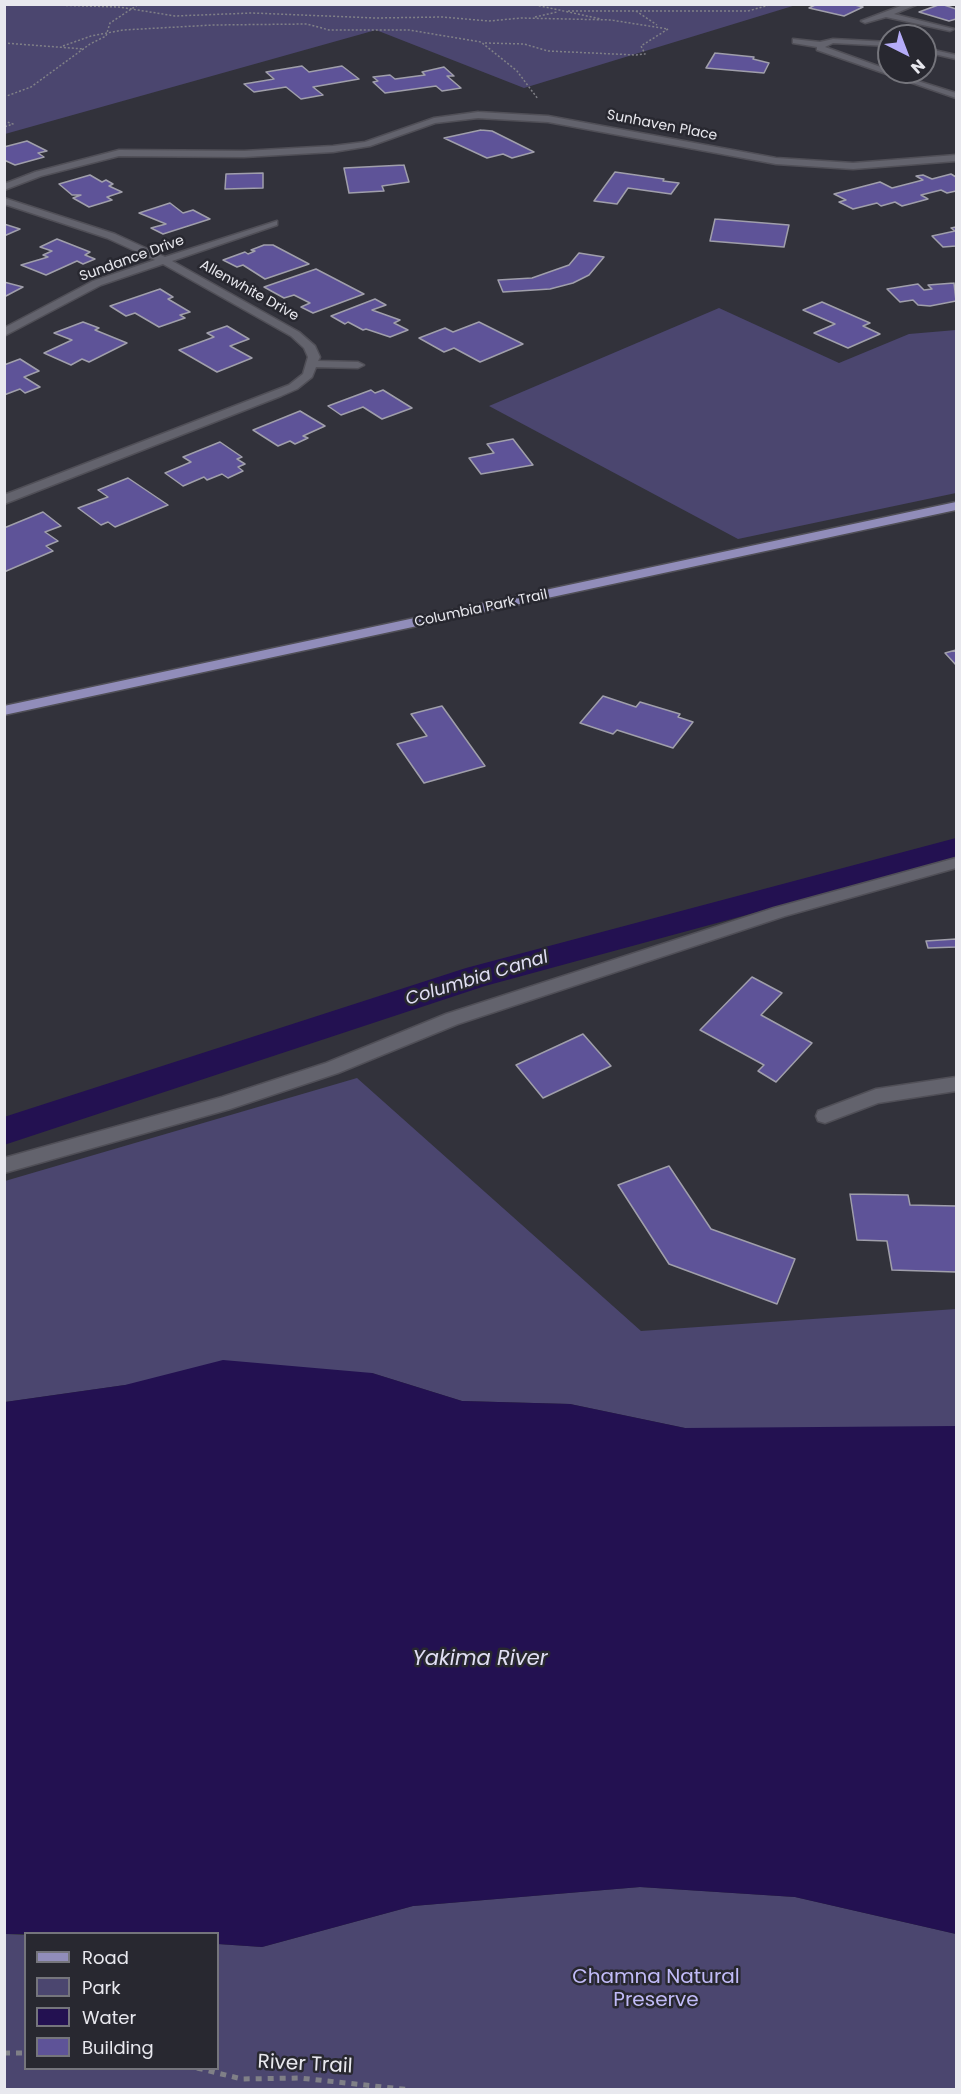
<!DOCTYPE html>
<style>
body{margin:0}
#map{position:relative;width:961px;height:2094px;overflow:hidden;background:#32323b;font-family:Poppins,sans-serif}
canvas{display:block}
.frame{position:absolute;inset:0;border:6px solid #e8e8ee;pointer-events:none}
.legend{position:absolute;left:24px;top:1932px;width:195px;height:138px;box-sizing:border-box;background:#282830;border:2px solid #75757c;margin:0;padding:8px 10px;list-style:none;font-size:18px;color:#e8e8ee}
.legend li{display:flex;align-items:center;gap:12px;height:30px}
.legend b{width:30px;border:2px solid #75757c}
.north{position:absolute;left:877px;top:24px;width:60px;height:60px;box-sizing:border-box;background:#282830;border:2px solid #75757c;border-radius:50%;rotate:138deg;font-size:16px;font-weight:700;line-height:24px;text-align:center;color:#e8e8ee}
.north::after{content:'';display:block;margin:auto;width:21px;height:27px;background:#b5acf8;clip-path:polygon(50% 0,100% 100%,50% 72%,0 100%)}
</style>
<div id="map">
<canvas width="961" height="2094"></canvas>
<div class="frame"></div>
<ul class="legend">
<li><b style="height:8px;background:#918dba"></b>Road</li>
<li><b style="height:16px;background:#4b466f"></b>Park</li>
<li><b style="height:16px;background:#231151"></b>Water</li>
<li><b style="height:16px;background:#5e5398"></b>Building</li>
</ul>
<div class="north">N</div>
</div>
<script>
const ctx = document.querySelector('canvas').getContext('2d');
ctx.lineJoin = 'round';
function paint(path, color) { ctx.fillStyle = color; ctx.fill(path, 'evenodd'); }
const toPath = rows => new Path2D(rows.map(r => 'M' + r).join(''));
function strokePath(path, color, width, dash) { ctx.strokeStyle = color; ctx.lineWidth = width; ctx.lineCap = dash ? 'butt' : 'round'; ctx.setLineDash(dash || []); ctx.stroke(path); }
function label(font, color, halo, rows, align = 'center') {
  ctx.font = font + ' Poppins,sans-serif'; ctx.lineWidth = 5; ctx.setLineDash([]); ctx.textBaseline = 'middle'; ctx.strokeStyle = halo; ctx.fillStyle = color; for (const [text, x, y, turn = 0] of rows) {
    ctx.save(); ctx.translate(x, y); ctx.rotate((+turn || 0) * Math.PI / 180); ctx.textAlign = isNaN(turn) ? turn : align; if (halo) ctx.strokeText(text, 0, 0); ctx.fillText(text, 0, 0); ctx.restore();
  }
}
paint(toPath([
 [4,5,5,4,796,5,524,88,376,30,5,134],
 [719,308,839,363,909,334,956,330,956,493,738,539,489,406],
 [357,1078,641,1331,956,1309,956,1511,752,1428,685,1428,570,1404,462,1401,372,1373,125,1385,5,1402,5,1181],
 [640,1887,795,1897,956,1934,956,2089,5,2090,5,1934,25,1935,26,2068,218,2068,218,1944,262,1947,413,1906]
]), '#4b466f');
paint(toPath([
 [223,1360,372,1373,462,1401,570,1404,685,1428,956,1426,956,1934,795,1897,640,1887,413,1906,262,1947,218,1944,218,1934,5,1934,5,1402,125,1385]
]), '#231151');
paint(toPath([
 [956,838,956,858,485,986,4,1145,4,1117,466,968,956,838]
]), '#231151');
const building = toPath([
 [817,4,851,4,863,7,844,16,809,8,817,4],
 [941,4,956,9,956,19,949,21,919,12,941,4],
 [715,53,754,57,753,59,769,63,764,73,706,68,715,53],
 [302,66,309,72,342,66,359,79,313,87,323,95,301,99,286,87,254,92,244,84,274,79,266,72,302,66],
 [444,67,454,76,447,76,461,88,442,91,436,86,385,93,373,82,378,81,373,77,390,75,395,79,425,75,422,72,444,67],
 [481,130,492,131,534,152,512,158,503,154,487,158,444,138,481,130],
 [27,141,47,151,38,153,44,157,15,165,4,160,4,147,27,141],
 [404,165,409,182,382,186,384,191,349,193,344,168,404,165],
 [615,172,664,179,663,181,679,183,671,194,628,188,617,204,594,201,615,172],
 [263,173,263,188,225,189,226,174,263,173],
 [951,174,956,177,956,191,947,193,941,190,921,195,928,199,902,206,895,202,881,206,877,203,853,209,839,202,846,200,834,194,880,182,892,188,923,180,916,176,923,175,932,179,951,174],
 [90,175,102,182,106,180,113,184,109,186,122,192,107,197,112,200,89,207,73,198,81,195,72,195,59,184,90,175],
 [170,203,183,213,193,210,210,219,163,234,151,228,166,224,139,213,170,203],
 [715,219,789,225,784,247,710,241,715,219],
 [4,224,20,229,4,236,4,224],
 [956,227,956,246,943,247,932,236,955,231,951,228,956,227],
 [57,239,90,252,85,255,95,259,83,264,77,261,46,275,21,265,48,257,43,255,52,251,40,247,57,239],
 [264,245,273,245,309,264,265,279,243,265,237,267,223,260,245,252,248,254,255,251,251,250,264,245],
 [579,253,604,257,589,275,573,283,550,289,503,292,498,280,532,278,569,265,579,253],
 [316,269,364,294,313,313,301,307,310,303,294,295,284,298,264,287,316,269],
 [4,282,23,287,4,297,4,282],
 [954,283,956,301,930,306,918,305,913,300,900,302,887,289,918,284,924,290,932,289,928,285,954,283],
 [160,289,173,297,168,299,190,312,180,315,185,318,159,327,135,313,126,316,110,306,160,289],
 [375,299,386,305,372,310,400,320,394,323,408,330,390,337,366,329,363,330,348,322,345,324,331,316,375,299],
 [822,302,870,323,863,326,880,334,848,348,814,333,835,324,803,310,822,302],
 [83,322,99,328,95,330,127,343,89,362,82,359,71,365,44,353,72,340,54,333,83,322],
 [479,322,523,344,480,362,454,348,444,352,419,338,445,328,453,332,479,322],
 [227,326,249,339,230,346,252,358,217,372,179,350,214,337,207,333,227,326],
 [20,359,39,371,24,377,40,387,25,393,20,389,4,395,4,365,20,359],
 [371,390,375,393,383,390,412,408,382,419,363,407,341,415,328,406,371,390],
 [300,411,325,426,303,436,308,438,295,444,290,441,278,446,253,430,300,411],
 [513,439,533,465,481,474,469,458,494,453,487,444,513,439],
 [220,442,242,457,237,459,245,464,238,467,243,471,228,478,222,474,207,480,204,477,183,486,165,473,191,462,183,457,220,442],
 [128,478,168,505,115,527,108,522,101,525,78,508,108,497,98,490,128,478],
 [43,512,61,526,45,532,58,541,46,546,53,551,4,572,4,528,43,512],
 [956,650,956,665,945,653,956,650],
 [603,696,636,707,640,702,680,714,678,717,693,722,673,748,617,730,613,734,580,723,603,696],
 [442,706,485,766,424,783,397,744,427,736,411,714,442,706],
 [956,939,956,947,928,948,926,941,956,939],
 [752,977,782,993,761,1015,812,1043,776,1082,758,1071,764,1065,700,1030,752,977],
 [583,1034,611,1066,543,1098,516,1065,583,1034],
 [669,1166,711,1229,795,1259,777,1304,669,1264,618,1185,669,1166],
 [850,1194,908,1195,910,1205,956,1206,956,1272,892,1270,887,1241,857,1240,850,1194]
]);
paint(building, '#5e5398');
strokePath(building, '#a09fab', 1.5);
const minor = toPath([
 [906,4,918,4,894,14,954,29,950,31,886,17,865,23,861,21,906,4],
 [793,39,820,42,833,39,889,42,889,46,833,43,825,47,889,70,889,72,956,93,956,98,817,50,817,47,793,43,793,39],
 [925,48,956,55,956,59,925,52,925,48],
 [478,112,548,116,776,158,853,163,956,155,956,161,853,169,776,164,548,122,478,118,435,123,370,146,333,152,244,157,119,156,41,176,4,190,4,184,35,172,119,150,244,151,333,146,365,142,434,118,478,112],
 [4,198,115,234,165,257,277,221,277,225,172,261,299,332,315,346,320,357,318,361,358,362,364,365,358,368,316,367,312,377,297,389,281,396,4,504,4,495,289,385,303,374,308,357,304,348,291,336,163,264,101,285,4,336,4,328,93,281,155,260,107,238,4,204,4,198],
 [956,858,956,868,785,916,458,1024,338,1073,230,1109,4,1173,4,1158,222,1097,326,1063,446,1014,774,908,956,858],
 [956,1077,956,1091,878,1103,825,1123,818,1121,816,1116,818,1111,876,1089,956,1077]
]);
const major = toPath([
 [956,502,956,510,4,715,4,706,956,502]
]);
strokePath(minor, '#504f57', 3);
strokePath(major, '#504f57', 3);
strokePath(toPath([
 [18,4,119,7,175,16,252,13,376,18,442,17,489,21,521,18,613,20],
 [531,4,601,19],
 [568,11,748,11,773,4],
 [636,11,657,25],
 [535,17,557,12],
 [4,43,84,49],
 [485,43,524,44,548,51,636,55,645,54,641,46,668,29,611,20],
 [63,46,91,36,123,30,213,25,307,24,329,30,409,30,481,42,517,71,538,99],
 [4,97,31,87,90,44,106,36,110,23,139,4],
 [4,121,13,124,4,127]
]), '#808087', 1.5, [2, 2]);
strokePath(toPath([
 [4,2053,26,2053],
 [197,2068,242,2079,300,2078,411,2090]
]), '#808087', 5, [6, 6]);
paint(minor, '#63636d');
paint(major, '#918dba');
label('14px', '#e8e8ee', '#282830', [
 ["Sunhaven Place",662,126,11],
 ["Sundance Drive",132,259,-20],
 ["Allenwhite Drive",249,291,29],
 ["Columbia Park Trail",481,609,-12]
]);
label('italic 18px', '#e1dff4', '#282830', [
 ["Columbia Canal",477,979,-17]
]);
label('20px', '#c1bbf7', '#282830', [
 ["Chamna Natural",656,1978],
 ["Preserve",656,2001]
]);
label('20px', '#e8e8ee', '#282830', [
 ["River Trail",305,2065,3]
]);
label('italic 21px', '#e1dff4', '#282830', [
 ["Yakima River",480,1660]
]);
</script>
